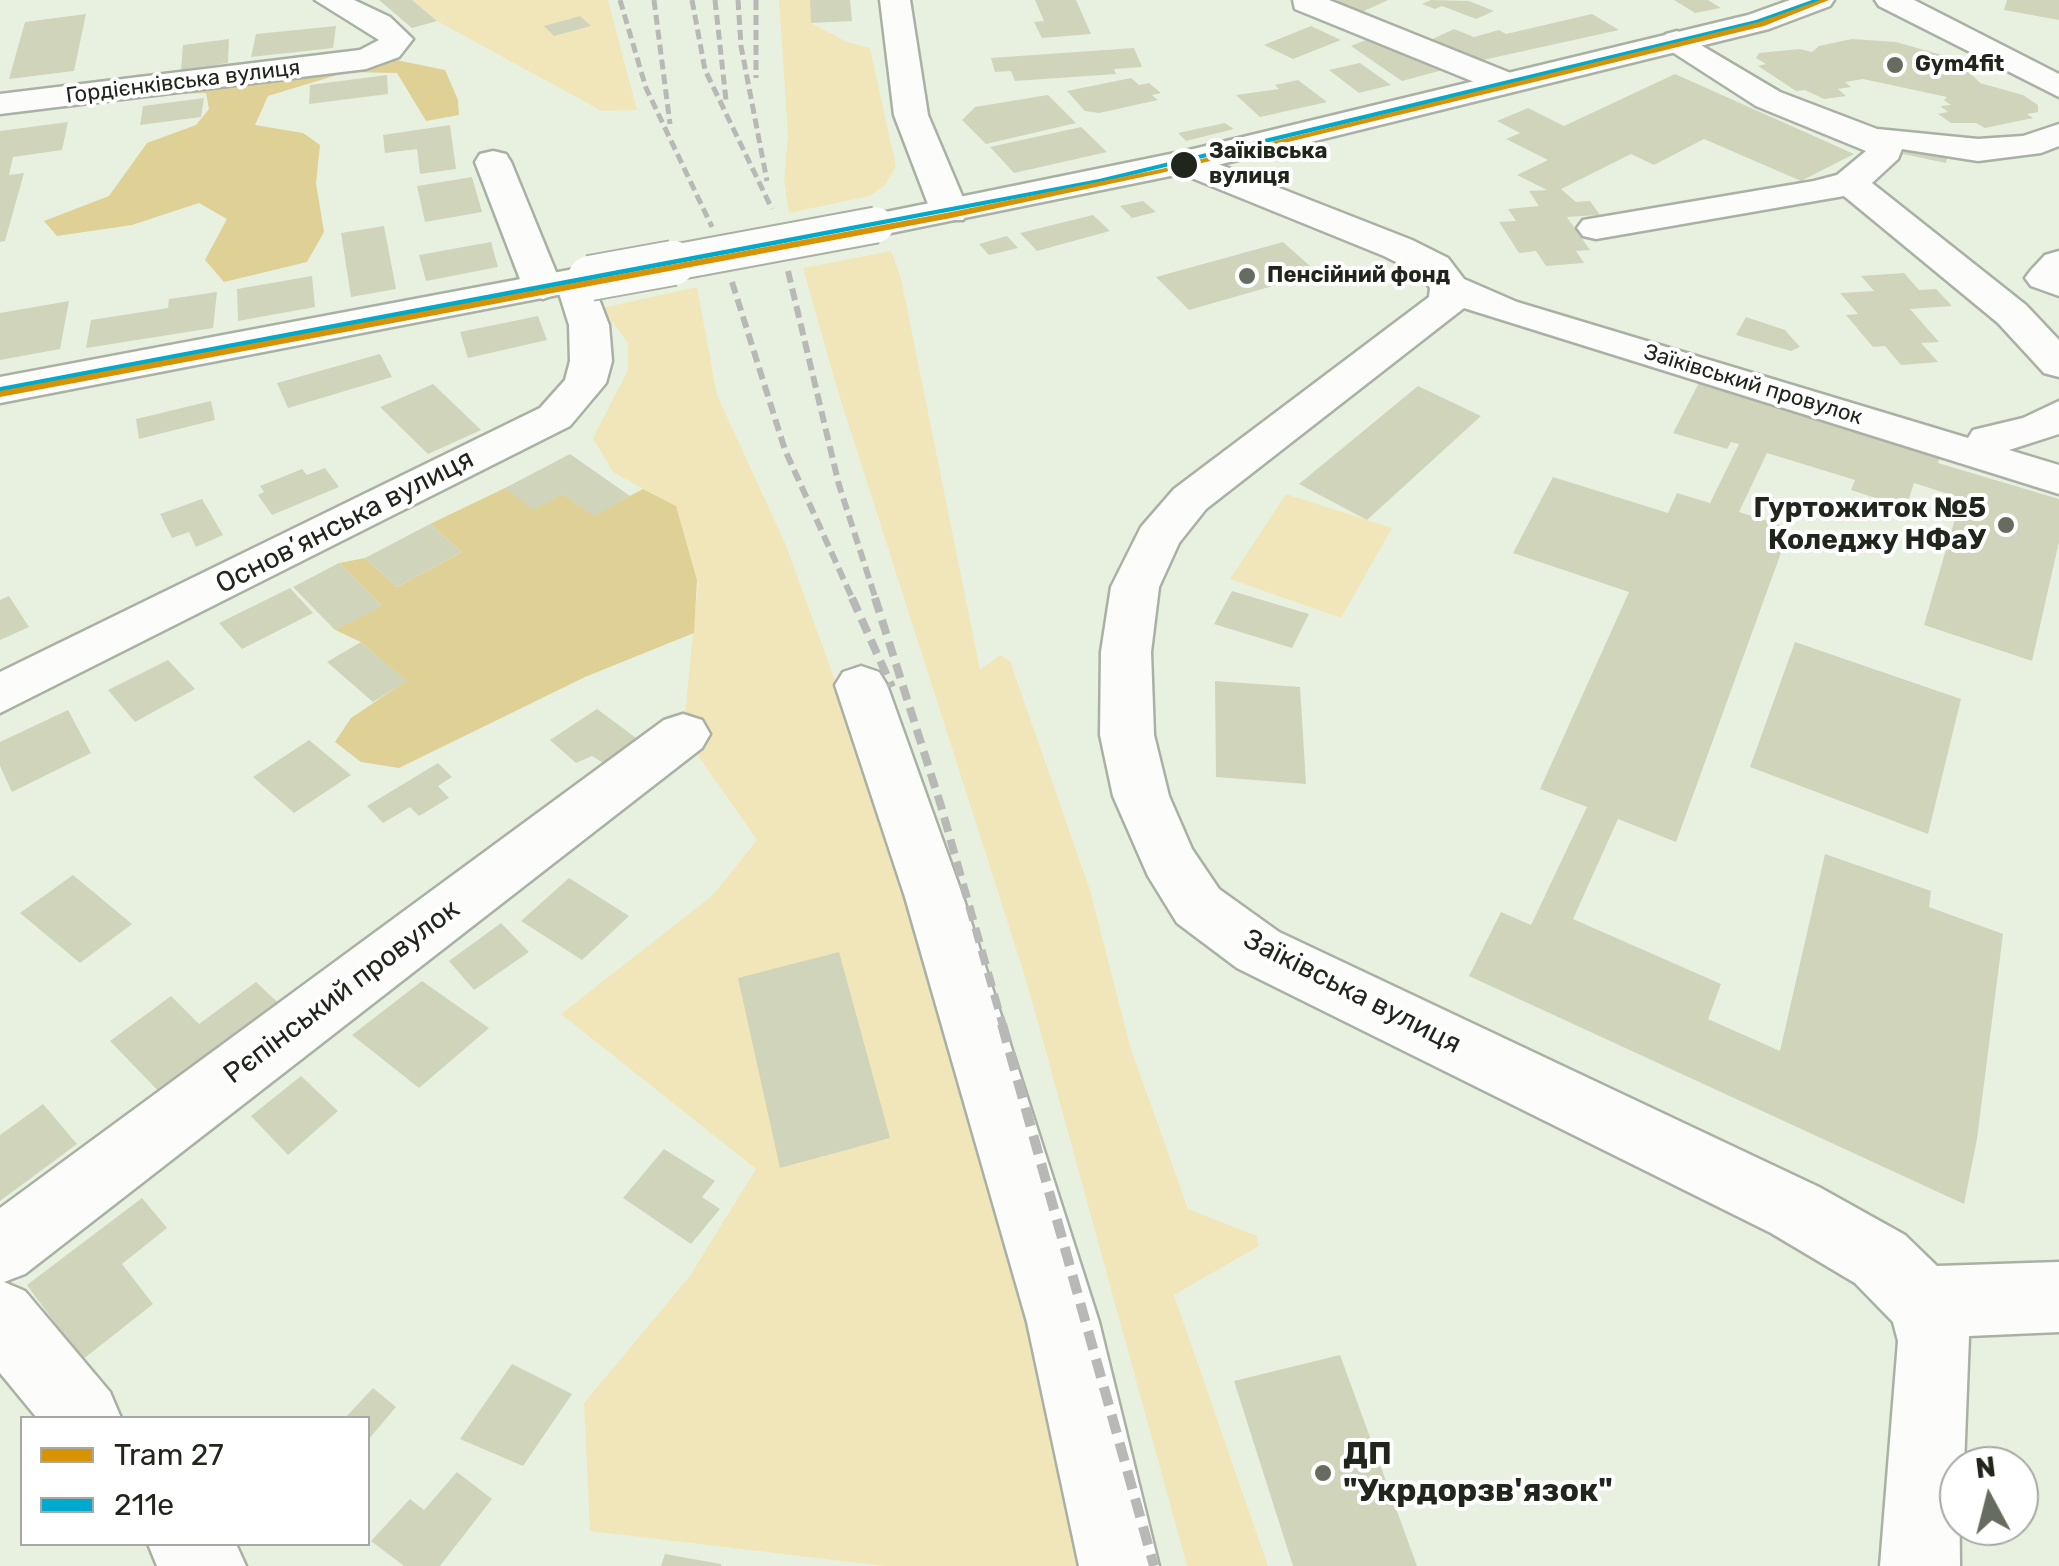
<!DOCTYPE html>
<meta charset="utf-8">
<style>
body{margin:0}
#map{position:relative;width:2059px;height:1566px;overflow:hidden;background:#e8f1e0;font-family:Rubik,sans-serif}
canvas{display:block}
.legend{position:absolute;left:20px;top:1416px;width:350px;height:130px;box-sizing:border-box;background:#fff;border:2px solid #a6a8a4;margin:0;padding:12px 18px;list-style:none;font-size:30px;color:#20261b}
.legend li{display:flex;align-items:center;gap:20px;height:50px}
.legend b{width:50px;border:2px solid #a6a8a4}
.north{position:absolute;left:1939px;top:1446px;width:100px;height:100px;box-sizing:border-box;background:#fff;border:2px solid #a6a8a4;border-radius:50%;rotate:353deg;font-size:28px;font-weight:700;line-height:40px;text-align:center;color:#20261b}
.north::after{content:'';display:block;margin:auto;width:35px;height:45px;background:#666d60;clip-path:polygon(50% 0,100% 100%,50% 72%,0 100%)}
</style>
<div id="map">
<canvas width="2059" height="1566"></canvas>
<ul class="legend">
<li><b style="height:12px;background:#d79304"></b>Tram 27</li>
<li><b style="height:12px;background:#00a9ce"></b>211е</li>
</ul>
<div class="north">N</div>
</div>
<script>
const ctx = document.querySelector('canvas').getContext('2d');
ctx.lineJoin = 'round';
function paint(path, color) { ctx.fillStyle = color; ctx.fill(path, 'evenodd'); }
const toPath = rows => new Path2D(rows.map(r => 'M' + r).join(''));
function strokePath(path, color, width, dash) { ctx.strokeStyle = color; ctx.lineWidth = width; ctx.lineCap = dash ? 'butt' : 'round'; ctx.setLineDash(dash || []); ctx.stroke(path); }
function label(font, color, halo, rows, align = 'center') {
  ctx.font = font + ' Rubik,sans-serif'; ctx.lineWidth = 8; ctx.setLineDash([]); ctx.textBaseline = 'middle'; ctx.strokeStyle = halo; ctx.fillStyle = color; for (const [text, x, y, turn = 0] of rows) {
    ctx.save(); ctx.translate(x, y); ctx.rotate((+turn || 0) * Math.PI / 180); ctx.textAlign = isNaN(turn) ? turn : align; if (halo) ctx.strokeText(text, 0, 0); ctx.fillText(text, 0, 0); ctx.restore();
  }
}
paint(toPath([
 [412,0,608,0,637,110,602,111,437,21],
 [779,0,810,0,811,23,847,42,870,48,896,166,886,184,870,196,789,213,784,181,788,136],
 [891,251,901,278,980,670,1000,655,1010,661,1090,890,1130,1046,1188,1209,1257,1236,1259,1246,1174,1295,1268,1566,1187,1566,1027,983,835,382,803,268],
 [697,287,717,395,785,543,881,806,1096,1566,884,1566,590,1531,584,1403,689,1277,756,1169,561,1014,713,895,757,840,683,734,698,584,676,507,613,472,593,438,628,370,628,343,602,308],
 [1286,494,1392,528,1341,618,1230,579]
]), '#f1e6ba');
paint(toPath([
 [362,53,445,70,458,100,459,115,426,121,397,73,347,72,268,96,255,125,303,133,320,145,316,183,324,232,307,262,224,282,205,260,227,219,199,203,132,225,57,236,44,221,109,196,147,143,196,125,209,109,206,93,156,95,159,84],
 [505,488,563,494,594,515,643,489,676,506,697,580,694,633,585,677,399,768,361,762,335,742,351,718,406,681,361,642,335,630,381,605,339,563,365,558,397,587,462,552,430,524]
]), '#dfd096');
paint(toPath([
 [379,0,412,0,437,21,412,28],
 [810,0,850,0,852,21,811,23],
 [1035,0,1076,0,1091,34,1042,38,1034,22,1044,21],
 [1339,0,1388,0,1360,13,1333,2],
 [1431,0,1469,1,1494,11,1476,19,1442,6,1435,9,1422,4],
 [1674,0,1708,0,1721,8,1695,13],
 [2007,0,2059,0,2059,20,2004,10],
 [86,14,74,71,9,79,25,22],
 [1592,14,1619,30,1474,62,1426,42,1454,29,1474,37,1499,30,1506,34],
 [580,16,591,26,554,36,544,26],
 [336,26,333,48,251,57,256,34],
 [1311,26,1341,40,1293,59,1264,45],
 [1373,37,1454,67,1402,81,1351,46],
 [229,39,228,63,181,70,183,45],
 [1852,39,1896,42,1956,59,1980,83,2023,95,2038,105,2038,112,2027,114,2033,118,1985,128,1976,123,1951,123,1938,114,1948,112,1940,106,1951,105,1944,100,1947,97,1863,79,1845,82,1851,87,1838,89,1846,96,1824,99,1805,90,1796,91,1758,66,1766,64,1756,58,1759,53,1800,49,1812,52,1819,46],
 [1134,48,1142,67,1114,69,1116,74,1015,81,1011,71,995,72,991,58],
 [1360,63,1391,85,1359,93,1329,70],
 [1675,74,1854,154,1801,181,1704,139,1654,165,1631,154,1561,189,1576,202,1590,201,1600,215,1567,217,1590,250,1576,251,1584,263,1546,266,1536,251,1519,253,1499,222,1516,221,1508,209,1539,206,1529,191,1547,190,1517,175,1548,160,1506,139,1520,133,1497,121,1528,108,1564,126],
 [387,75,388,94,309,104,310,85],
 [1131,78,1139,85,1149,83,1161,93,1152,95,1158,100,1099,113,1085,111,1067,91],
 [1298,80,1327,102,1260,117,1236,95,1279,89,1275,85],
 [1048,95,1076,123,986,144,962,120,975,107],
 [204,98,201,117,140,125,143,106],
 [68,122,62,150,13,157,9,175,24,173,5,241,0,242,0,131],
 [1225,123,1234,129,1186,141,1178,133],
 [450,125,456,169,420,174,417,149,385,153,383,135],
 [1081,127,1107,152,1014,173,990,147],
 [1906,142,1949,151,1946,163,1903,154],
 [472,177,482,212,425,222,417,186],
 [1143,201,1156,212,1132,218,1120,206],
 [1093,215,1110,231,1037,251,1020,233],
 [384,226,396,289,351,297,341,233],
 [1007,236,1018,248,989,255,979,244],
 [491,242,498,267,426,281,419,255],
 [1283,242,1318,273,1189,310,1156,277],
 [1904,273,1919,290,1936,289,1952,306,1910,309,1939,342,1921,343,1938,362,1901,365,1885,346,1873,347,1846,315,1858,314,1840,293,1874,291,1861,276],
 [312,276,315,307,238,321,237,289],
 [217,292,213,328,86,348,91,320,168,308,169,299],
 [69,301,60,349,0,360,0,313],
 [538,316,547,340,468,358,460,332],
 [1746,317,1785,330,1800,347,1791,351,1736,335],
 [380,354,392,377,288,408,277,383],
 [1700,381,1941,453,1938,463,2059,499,2059,542,2032,661,1924,625,1961,498,1914,483,1906,508,1851,490,1855,480,1767,453,1739,512,1790,528,1676,842,1618,819,1573,919,1721,984,1708,1019,1780,1051,1825,854,1931,891,1929,907,2003,934,1977,1139,1964,1204,1469,976,1501,912,1531,925,1587,807,1540,789,1629,592,1513,553,1553,477,1668,513,1677,493,1710,503,1739,444,1731,442,1727,449,1673,433],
 [433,384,481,430,428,454,380,407],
 [1418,386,1481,416,1367,520,1299,484],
 [211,401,215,420,139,439,136,419],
 [570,454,630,496,594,516,563,494,533,510,505,488],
 [325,468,339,487,272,515,258,495,264,492,260,486,302,469,307,475],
 [202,499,223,535,196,547,189,532,172,538,160,514],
 [430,524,462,552,397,587,365,558],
 [339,563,382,606,335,630,293,587],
 [290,588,313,613,242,649,219,623],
 [1232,591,1309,614,1292,648,1214,624],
 [9,596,29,627,0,640,0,600],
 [361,642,407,681,373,702,327,662],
 [1795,642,1961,699,1928,834,1750,767],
 [168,660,195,689,135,722,108,690],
 [1215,681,1300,687,1306,784,1216,777],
 [597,709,647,746,594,780,589,775,605,764,592,756,576,763,550,740],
 [68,710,91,753,12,792,0,766,0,742],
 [309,740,351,775,294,813,253,777],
 [438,763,452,777,438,786,449,798,419,816,410,807,383,823,367,806],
 [73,875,132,924,80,963,20,913],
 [569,878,629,916,582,960,521,921],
 [501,923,529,952,474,990,449,961],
 [839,952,890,1138,780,1168,738,978],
 [422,981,489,1028,419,1088,352,1035],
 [256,982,287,1011,168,1101,110,1041,171,996,199,1024],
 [301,1076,338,1111,288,1155,251,1116],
 [43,1104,77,1144,0,1201,0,1135],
 [664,1149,715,1181,702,1197,720,1209,691,1244,623,1198],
 [142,1198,167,1228,122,1264,153,1304,82,1360,27,1285],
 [1340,1355,1417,1566,1293,1566,1234,1381],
 [512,1364,572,1394,523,1466,460,1439],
 [373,1388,396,1407,368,1440,368,1418,345,1418],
 [457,1472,492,1499,440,1566,404,1566,371,1541,410,1499,424,1510],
 [665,1554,721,1564,721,1566,661,1566]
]), '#d0d4bb');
const minor = toPath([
 [315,0,354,0,390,17,413,39,399,57,366,69,0,114,0,94,360,50,379,40,315,0],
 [880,0,910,0,928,115,969,212,963,220,937,220,931,212,894,115,880,0],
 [1293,0,1329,0,1518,76,1523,83,1518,90,1506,93,1494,90,1295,9,1293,0],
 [1875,0,1914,0,2059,74,2059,97,1879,6,1875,0],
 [1677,31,1780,92,1877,129,1978,139,2023,136,2059,124,2059,146,2041,153,1978,161,1902,149,1898,159,1872,183,2026,305,2059,340,2059,377,2044,373,1998,323,1844,196,1596,239,1583,236,1577,228,1583,220,1814,181,1837,175,1866,151,1756,106,1666,48,1661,41,1666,34,1677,31],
 [493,151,506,154,511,162,558,277,575,269,589,273,609,325,612,361,606,383,570,426,0,713,0,672,540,408,565,380,570,361,569,325,559,293,543,299,529,295,523,287,475,162,480,154,493,151],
 [1185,151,1412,240,1448,258,1464,279,1517,302,1968,438,1973,430,2023,418,2059,401,2059,434,2009,450,2059,465,2059,494,1464,308,1206,509,1179,543,1159,587,1151,652,1154,735,1169,796,1192,849,1219,889,1279,932,1819,1187,1905,1235,1937,1266,2059,1262,2059,1332,1969,1336,1964,1466,1959,1466,1960,1566,1880,1566,1898,1341,1893,1322,1855,1283,1771,1233,1237,968,1177,923,1148,876,1113,796,1100,735,1101,652,1111,587,1141,527,1174,489,1429,297,1430,288,1420,274,1384,256,1172,170,1167,162,1172,154,1185,151],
 [2059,251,2059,296,2031,286,2025,278,2031,270,2045,255,2059,251],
 [861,666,879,672,887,685,963,897,1099,1322,1159,1566,1079,1566,1027,1322,905,897,835,685,843,672,861,666],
 [683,714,702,720,710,734,702,748,25,1274,4,1282,25,1291,110,1392,121,1418,37,1418,0,1373,0,1208,664,720,683,714],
 [148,1544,236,1544,246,1566,157,1566,148,1544]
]);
const major = toPath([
 [1790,0,1834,0,1830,6,1769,29,1185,173,876,236,863,233,857,225,863,217,876,214,1185,151,1748,15,1790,0],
 [590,266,604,270,610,278,604,286,0,403,0,377,590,266]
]);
strokePath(minor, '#a9b0a4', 5);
strokePath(major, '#a9b0a4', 5);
paint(minor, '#fcfdfa');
paint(major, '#fcfdfa');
strokePath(toPath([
 [620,0,646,88,712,227],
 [654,0,670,124],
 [692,0,705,70,772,209],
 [715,0,726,100],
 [738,0,741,46,767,181],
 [756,0,756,78]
]), '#b8b9b6', 5, [10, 5]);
strokePath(toPath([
 [788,271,839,485,876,600],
 [732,282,785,450,853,600]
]), '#b8b9b6', 6, [12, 6]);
strokePath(toPath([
 [852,598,892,687],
 [875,598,941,806,1003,1026]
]), '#b8b9b6', 8, [15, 8]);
strokePath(toPath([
 [1002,1024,1154,1566]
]), '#b8b9b6', 10, [19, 10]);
const majorBridgeFar1 = toPath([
 [660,265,876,225]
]);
const majorBridge = toPath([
 [590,278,673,263]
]);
strokePath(majorBridgeFar1, '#a9b0a4', 39, []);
strokePath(majorBridge, '#a9b0a4', 48, []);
strokePath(majorBridgeFar1, '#fcfdfa', 35);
strokePath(majorBridge, '#fcfdfa', 44);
paint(toPath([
 [1812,0,1822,0,1761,24,1099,183,0,393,0,387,1099,179,1756,20,1812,0]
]), '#00a9ce');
paint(toPath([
 [1820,0,1829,0,1764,26,1161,173,951,218,0,397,0,391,951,212,1161,169,1759,22,1820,0]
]), '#d79304');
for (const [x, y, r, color] of [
 [1895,65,10,"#666d60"],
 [1184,165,15,"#20261b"],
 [1247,276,10,"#666d60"],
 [2006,525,10,"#666d60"],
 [1323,1473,10,"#666d60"]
]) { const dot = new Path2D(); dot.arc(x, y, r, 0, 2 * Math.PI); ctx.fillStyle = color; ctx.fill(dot); strokePath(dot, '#fff', 4); }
label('bold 22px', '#20261b', '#fff', [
 ["Gym4fit",1915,65],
 ["Пенсійний фонд",1267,276]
], 'left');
label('22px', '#20261b', '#fff', [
 ["Гордієнківська вулиця",183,82,-7],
 ["Заїківський провулок",1753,385,17]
]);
label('bold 22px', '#20261b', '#fff', [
 ["Заїківська",1209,152],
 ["вулиця",1209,177]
], 'left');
label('bold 28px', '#20261b', '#fff', [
 ["Гуртожиток №5",1986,509],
 ["Коледжу НФаУ",1986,541]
], 'right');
label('28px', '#20261b', '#fff', [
 ["Основ’янська вулиця",345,522,-27],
 ["Рєпінський провулок",342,992,-37],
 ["Заїківська вулиця",1352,992,27]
]);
label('bold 32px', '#20261b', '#fff', [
 ["ДП",1343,1455],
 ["\"Укрдорзв'язок\"",1343,1492]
], 'left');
</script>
